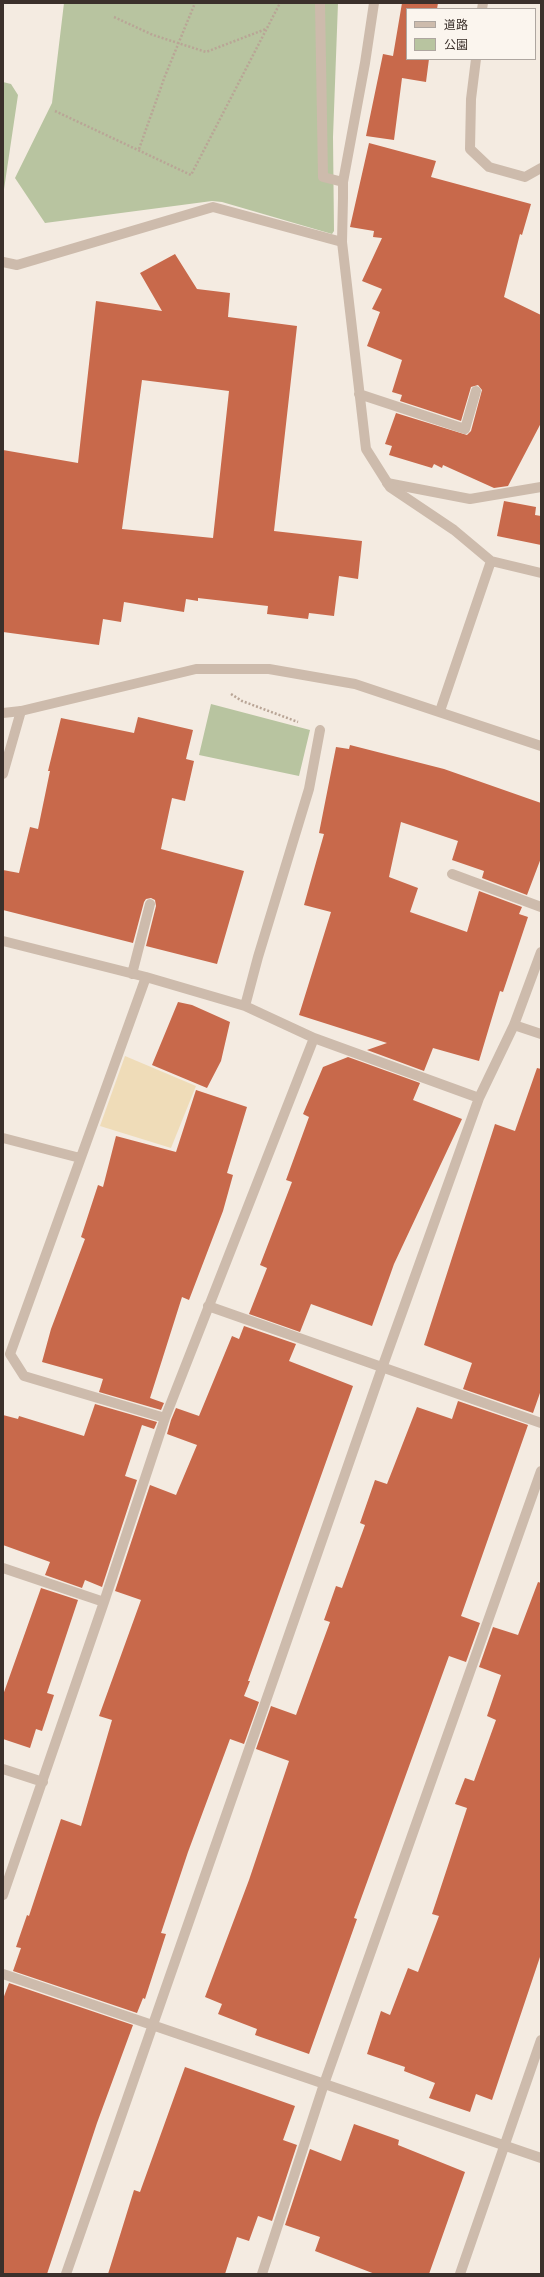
<!DOCTYPE html>
<meta charset="utf-8">
<style>
body{margin:0}
#map{position:relative;width:544px;height:2277px;overflow:hidden;background:#f4ebe1;font-family:"Open Sans","Noto Sans JP",sans-serif}
canvas{display:block}
.frame{position:absolute;inset:0;border:4px solid #3b302b;pointer-events:none}
.legend{position:absolute;left:406px;top:8px;width:130px;height:52px;box-sizing:border-box;background:#fbf5ee;border:1px solid #aea6a0;margin:0;padding:5px 7px;list-style:none;font-size:12px;color:#3b302b}
.legend li{display:flex;align-items:center;gap:8px;height:20px}
.legend b{width:20px;border:1px solid #aea6a0}
</style>
<div id="map">
<canvas width="544" height="2277"></canvas>
<div class="frame"></div>
<ul class="legend">
<li><b style="height:5px;background:#cdbbac"></b>道路</li>
<li><b style="height:11px;background:#b8c4a0"></b>公園</li>
</ul>
</div>
<script>
const ctx = document.querySelector('canvas').getContext('2d');
ctx.lineJoin = 'round';
function paint(path, color) { ctx.fillStyle = color; ctx.fill(path, 'evenodd'); }
const toPath = rows => new Path2D(rows.map(r => 'M' + r).join(''));
function strokePath(path, color, width, dash) { ctx.strokeStyle = color; ctx.lineWidth = width; ctx.lineCap = dash ? 'butt' : 'round'; ctx.setLineDash(dash || []); ctx.stroke(path); }
paint(toPath([
 [64,3,338,3,333,137,334,231,332,234,222,202,212,201,45,223,15,178,52,103],
 [3,82,11,84,18,95,3,196],
 [211,704,310,730,299,776,199,755]
]), '#b8c4a0');
paint(toPath([
 [125,1056,196,1086,171,1148,100,1126]
]), '#efdcb8');
paint(toPath([
 [402,3,438,3,437,9,407,9,407,59,429,59,426,82,402,78,394,140,366,136,383,54,393,56],
 [369,143,436,161,431,177,531,204,522,235,520,234,504,297,541,315,541,423,508,486,494,488,443,465,442,468,434,464,432,468,389,455,392,446,385,444,396,413,467,435,471,431,482,390,478,385,471,387,461,421,400,401,402,395,392,392,402,360,367,346,380,312,372,309,382,289,362,281,382,238,373,237,374,231,350,227],
 [175,254,197,289,230,293,228,317,297,326,274,531,362,541,358,579,339,576,334,616,309,613,308,619,267,614,268,606,198,598,198,601,186,599,184,612,124,602,121,622,103,619,99,645,3,632,3,450,78,463,96,301,162,311,140,273],
 [142,380,229,391,213,538,122,529],
 [504,501,536,507,535,515,541,516,541,545,497,536],
 [138,717,193,730,186,759,194,761,185,801,172,798,161,849,244,871,217,964,146,946,156,906,155,900,151,898,146,899,144,902,133,943,3,910,3,870,19,873,30,827,38,829,50,771,48,771,61,718,134,733],
 [350,745,444,769,541,803,541,858,527,895,482,878,484,871,452,860,458,841,401,822,389,877,418,888,410,912,467,932,479,891,522,907,519,914,528,917,503,992,500,991,479,1061,433,1048,424,1071,367,1050,387,1043,299,1015,331,912,304,905,324,834,319,833,336,747,349,749],
 [178,1002,192,1005,230,1022,221,1061,207,1088,152,1065],
 [348,1057,420,1083,413,1100,462,1119,394,1264,372,1326,311,1304,300,1332,249,1314,267,1268,260,1265,292,1182,286,1180,309,1117,303,1114,323,1067],
 [537,1068,541,1069,541,1390,533,1413,463,1389,472,1363,424,1345,495,1124,515,1131],
 [196,1090,247,1107,227,1173,233,1175,223,1211,189,1300,182,1297,150,1398,164,1403,161,1410,99,1392,103,1379,42,1362,51,1329,85,1239,81,1237,98,1185,103,1187,116,1136,176,1152],
 [244,1326,296,1344,289,1361,353,1386,248,1681,250,1681,244,1696,259,1702,244,1744,230,1739,188,1852,161,1933,166,1934,145,1999,143,1998,137,2013,13,1971,21,1948,16,1947,27,1915,29,1916,61,1819,81,1826,112,1720,99,1716,141,1600,115,1591,150,1485,176,1495,197,1445,167,1434,171,1420,176,1408,199,1416,232,1336,239,1339],
 [458,1401,528,1425,461,1616,480,1623,466,1662,449,1656,354,1918,357,1919,309,2054,255,2035,257,2029,218,2014,222,2004,205,1997,249,1880,289,1761,256,1749,271,1706,296,1715,330,1622,324,1620,336,1586,342,1588,365,1525,360,1523,375,1480,387,1484,417,1407,452,1419],
 [95,1404,157,1422,154,1429,142,1425,125,1476,137,1480,102,1587,85,1580,82,1588,45,1575,50,1562,3,1545,3,1415,18,1419,19,1416,84,1436],
 [538,1582,541,1583,541,1954,492,2100,476,2094,470,2112,429,2098,435,2083,404,2071,405,2067,367,2054,381,2011,390,2015,408,1968,418,1972,439,1916,432,1914,467,1808,455,1804,465,1778,474,1781,496,1720,487,1716,501,1675,479,1667,493,1627,518,1635],
 [41,1588,78,1600,47,1693,54,1695,42,1731,36,1729,30,1748,3,1739,3,1695],
 [9,1983,133,2025,97,2123,47,2274,3,2274,3,1999],
 [185,2067,295,2106,283,2140,297,2145,272,2221,258,2216,249,2241,237,2237,225,2274,108,2274,134,2190,140,2192],
 [354,2124,399,2140,398,2145,465,2172,429,2274,375,2274,315,2251,320,2237,285,2225,310,2149,341,2161]
]), '#c8694b');
strokePath(toPath([
 [114,17,153,35,206,52,266,29],
 [55,111,191,175,280,3],
 [139,149,165,76,195,3],
 [231,694,242,701,298,722]
]), '#b9a596', 2.5, [2, 2]);
strokePath(toPath([
 [320,3,323,177,343,182],
 [3,262,17,265,213,207,342,242],
 [387,483,470,499,541,487]
]), '#cdbbac', 10);
strokePath(toPath([
 [374,3,365,63,343,182,343,198,342,242,366,449,390,487,454,530,491,561,440,711],
 [482,9,483,3],
 [476,59,471,99,470,149,489,167,525,177,541,168],
 [359,394,465,429,476,391],
 [491,561,541,573],
 [3,774,21,711],
 [452,874,541,907],
 [3,941,146,977,245,1006,314,1038,479,1098],
 [132,974,150,904],
 [146,977,10,1354,24,1376,165,1418],
 [245,1006,258,957,309,789,320,730],
 [514,1025,541,1034],
 [3,1138,80,1158],
 [208,1306,541,1423],
 [3,1568,104,1602],
 [3,1769,43,1782],
 [3,1895,104,1602,165,1418,314,1038],
 [3,1974,541,2158],
 [66,2274,382,1368,479,1098,514,1025,541,952],
 [262,2274,324,2084,541,1471],
 [460,2274,541,2040]
]), '#cdbbac', 10);
strokePath(toPath([
 [3,713,21,711,196,669,269,669,355,684,541,746]
]), '#cdbbac', 10);
</script>
